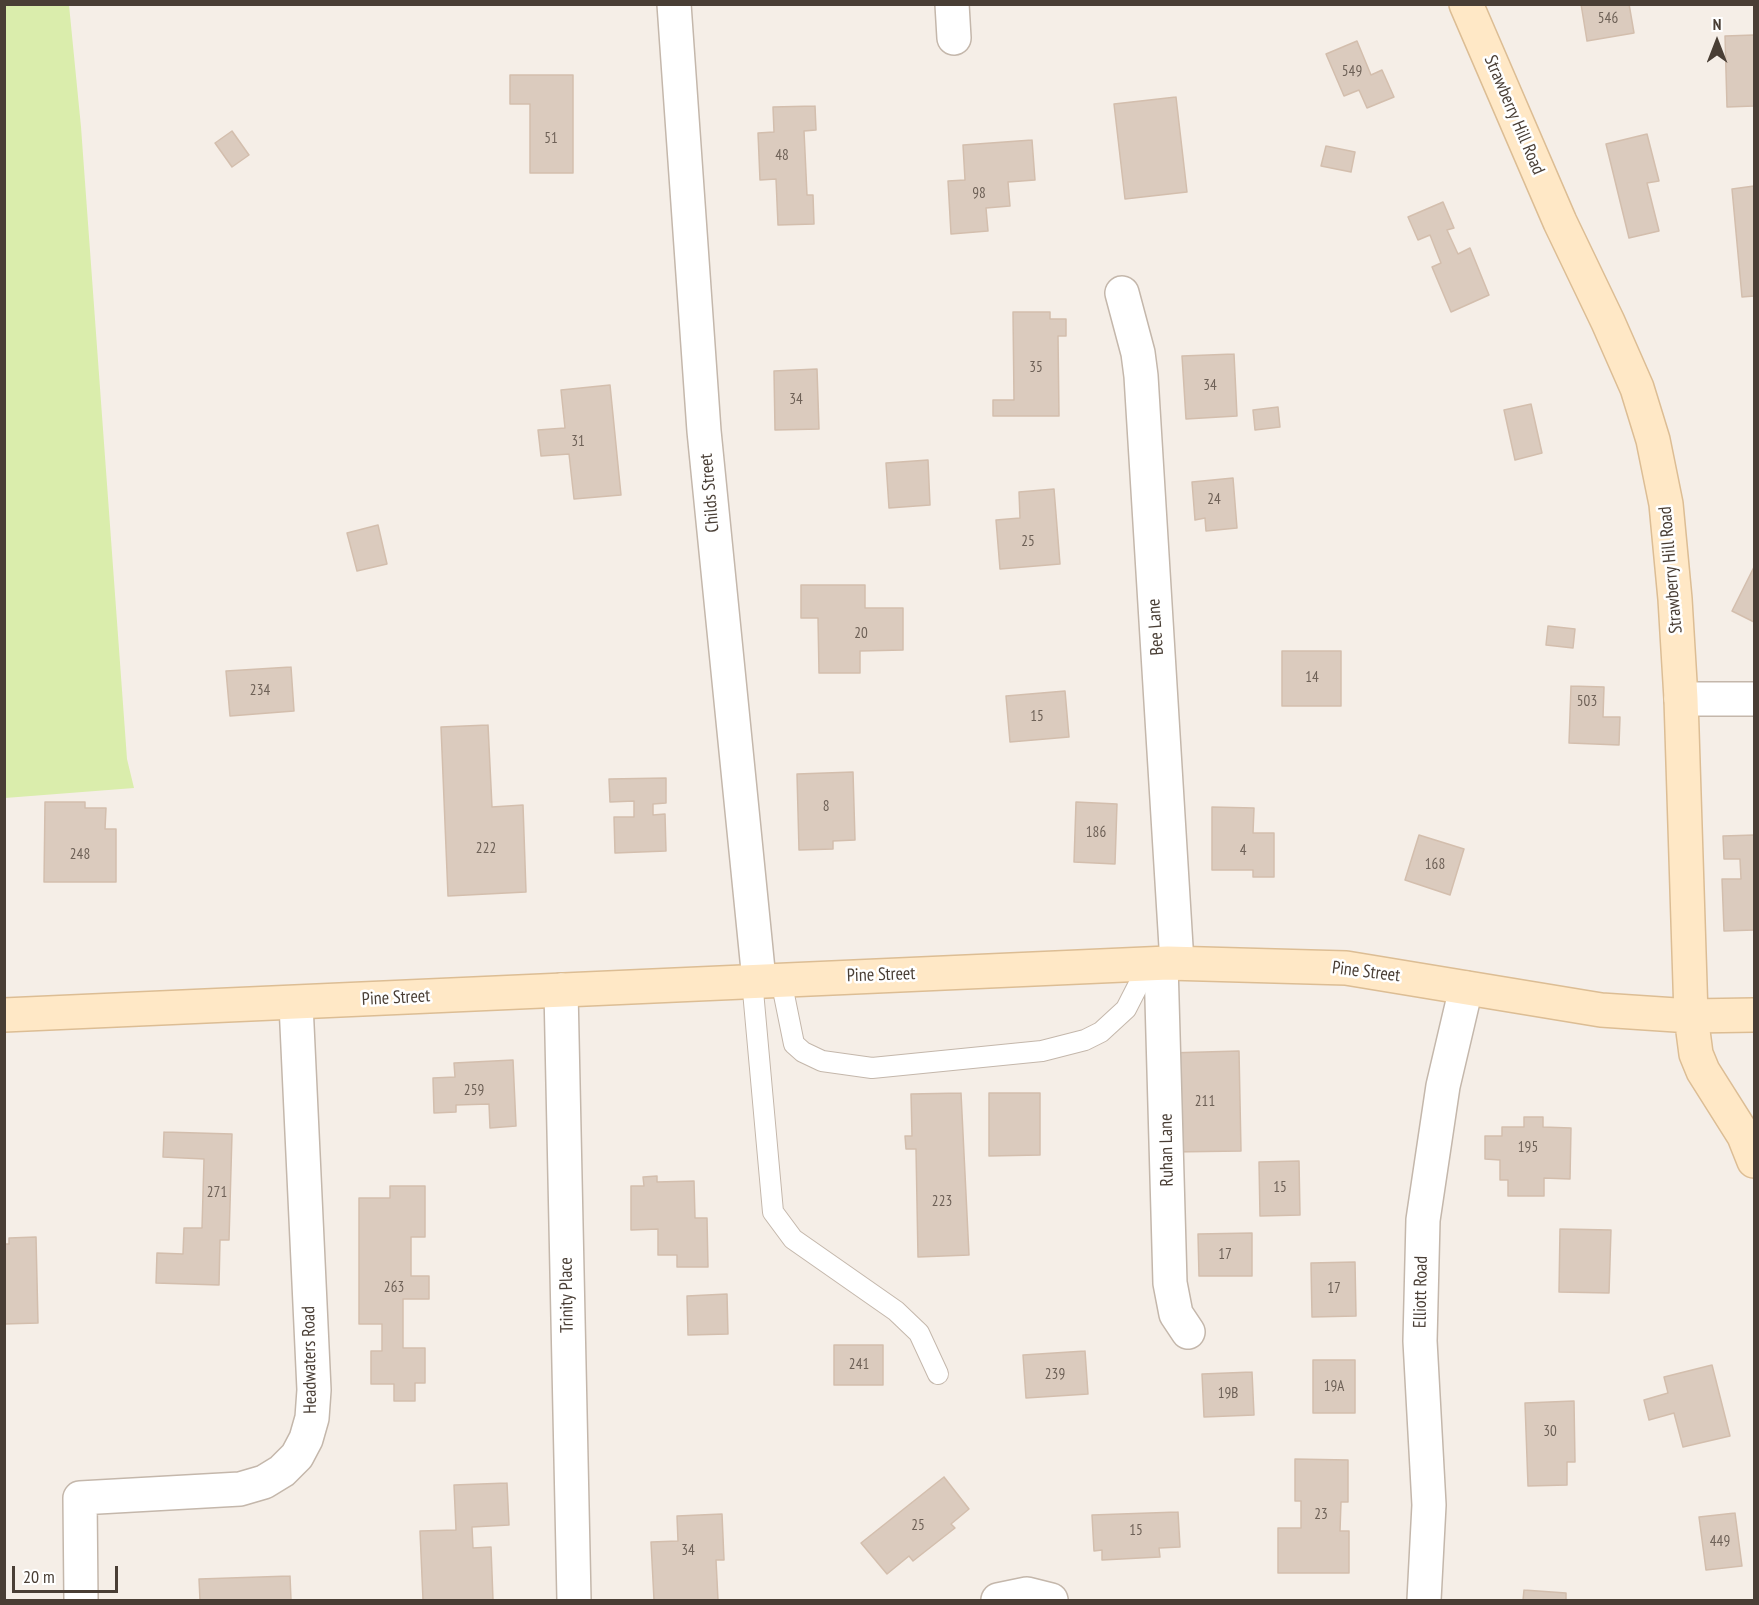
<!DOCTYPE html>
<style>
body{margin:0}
#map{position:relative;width:1759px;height:1605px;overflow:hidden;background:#f5eee7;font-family:"PT Sans Narrow",sans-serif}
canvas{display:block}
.frame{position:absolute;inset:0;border:6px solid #493e35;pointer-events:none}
.north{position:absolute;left:1687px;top:12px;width:60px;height:60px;-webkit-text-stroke:4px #fff;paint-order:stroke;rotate:0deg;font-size:16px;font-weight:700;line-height:24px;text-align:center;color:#493e35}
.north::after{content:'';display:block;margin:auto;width:21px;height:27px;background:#493e35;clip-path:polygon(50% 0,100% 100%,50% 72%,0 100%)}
.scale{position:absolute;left:12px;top:1566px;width:106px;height:27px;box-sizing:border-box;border:3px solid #493e35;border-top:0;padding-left:8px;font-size:18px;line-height:21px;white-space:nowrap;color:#493e35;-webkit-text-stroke:4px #fff;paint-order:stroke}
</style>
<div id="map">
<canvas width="1759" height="1605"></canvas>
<div class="frame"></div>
<div class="north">N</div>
<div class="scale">20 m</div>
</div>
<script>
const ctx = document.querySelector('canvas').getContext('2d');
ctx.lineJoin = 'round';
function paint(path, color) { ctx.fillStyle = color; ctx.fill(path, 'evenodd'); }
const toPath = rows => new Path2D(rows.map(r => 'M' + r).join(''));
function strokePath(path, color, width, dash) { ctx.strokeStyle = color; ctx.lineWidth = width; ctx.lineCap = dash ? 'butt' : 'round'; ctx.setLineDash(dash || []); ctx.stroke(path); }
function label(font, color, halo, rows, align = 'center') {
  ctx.font = font + ' "PT Sans Narrow",sans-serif'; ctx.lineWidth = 5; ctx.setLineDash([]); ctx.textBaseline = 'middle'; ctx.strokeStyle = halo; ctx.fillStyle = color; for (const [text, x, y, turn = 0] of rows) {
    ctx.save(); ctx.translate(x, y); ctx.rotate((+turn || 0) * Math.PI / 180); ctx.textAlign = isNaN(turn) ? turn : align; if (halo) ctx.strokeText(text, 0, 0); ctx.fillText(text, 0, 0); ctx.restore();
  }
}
paint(toPath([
 [5,4,69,5,81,127,127,759,134,788,5,798]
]), '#daedac');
const building = toPath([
 [1581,4,1629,4,1634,33,1587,41,1581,4],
 [1754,35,1754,106,1727,107,1725,36,1754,35],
 [1357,41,1371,75,1382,70,1394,97,1367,108,1359,90,1344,96,1326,54,1357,41],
 [510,75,573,75,573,173,530,173,530,104,510,104,510,75],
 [1176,97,1187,192,1125,199,1114,104,1176,97],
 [815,106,816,130,804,131,807,195,813,195,814,224,778,225,776,179,760,180,758,133,774,132,773,107,815,106],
 [232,131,249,155,232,167,215,143,232,131],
 [1647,134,1659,181,1647,183,1659,231,1629,238,1606,144,1647,134],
 [1032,140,1035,180,1008,182,1010,206,986,208,988,231,951,234,948,181,965,180,963,145,1032,140],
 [1326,146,1355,152,1351,172,1321,166,1326,146],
 [1754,186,1754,296,1742,297,1732,189,1754,186],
 [1443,202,1454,228,1447,230,1458,254,1470,248,1489,295,1451,312,1432,267,1441,263,1430,235,1418,240,1408,217,1443,202],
 [1013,312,1050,312,1050,319,1066,319,1066,336,1058,336,1059,416,993,416,993,400,1014,400,1013,312],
 [1234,354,1237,416,1186,419,1182,356,1234,354],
 [817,369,819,429,775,430,774,371,817,369],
 [610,385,621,495,574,499,569,454,541,456,538,430,565,428,561,390,610,385],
 [1531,404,1542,453,1515,460,1504,410,1531,404],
 [1278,407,1280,427,1255,430,1253,410,1278,407],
 [928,460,930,505,889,508,886,463,928,460],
 [1233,478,1237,528,1206,531,1205,518,1195,520,1192,482,1233,478],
 [1054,489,1060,564,1000,569,996,520,1020,518,1019,492,1054,489],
 [378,525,387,564,357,571,347,533,378,525],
 [1754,567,1754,622,1732,611,1754,567],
 [801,585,865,585,865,608,903,608,903,650,860,651,860,673,819,673,818,618,801,618,801,585],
 [1548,626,1575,629,1573,648,1546,645,1548,626],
 [1282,651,1341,651,1341,706,1282,706,1282,651],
 [291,667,294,711,230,716,226,671,291,667],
 [1571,686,1604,687,1603,717,1620,717,1619,745,1569,743,1571,686],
 [1065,691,1069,737,1010,742,1006,696,1065,691],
 [488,725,492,807,523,805,526,892,448,896,441,727,488,725],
 [853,772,855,840,833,841,833,849,799,850,797,774,853,772],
 [666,778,666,803,653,804,653,815,665,814,666,851,615,853,614,817,634,817,634,801,610,802,609,779,666,778],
 [45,802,85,802,85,808,106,808,105,829,116,829,116,882,44,882,45,802],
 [1076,802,1117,804,1115,864,1074,862,1076,802],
 [1212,807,1254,808,1253,833,1274,833,1274,877,1253,877,1253,870,1212,870,1212,807],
 [1419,835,1464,849,1450,895,1405,880,1419,835],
 [1754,835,1754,930,1724,931,1722,879,1741,879,1740,859,1724,859,1723,836,1754,835],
 [1239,1051,1241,1151,1171,1152,1168,1053,1239,1051],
 [513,1060,516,1126,490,1128,489,1104,456,1105,456,1112,434,1113,433,1078,455,1077,454,1063,513,1060],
 [961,1093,969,1255,918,1257,916,1149,906,1149,905,1136,912,1136,911,1094,961,1093],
 [989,1093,1040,1093,1040,1155,989,1156,989,1093],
 [1524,1117,1543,1117,1543,1127,1571,1128,1570,1179,1544,1178,1544,1196,1508,1196,1508,1180,1500,1180,1500,1160,1485,1159,1485,1136,1502,1136,1502,1127,1524,1127,1524,1117],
 [164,1132,232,1134,229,1240,220,1240,219,1285,156,1283,157,1253,183,1254,184,1228,202,1228,204,1159,163,1157,164,1132],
 [1299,1161,1300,1215,1260,1216,1259,1162,1299,1161],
 [657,1176,657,1182,694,1181,695,1218,707,1218,708,1267,677,1267,677,1255,658,1255,658,1229,631,1230,631,1186,644,1186,643,1177,657,1176],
 [390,1186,425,1186,425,1237,411,1237,411,1276,429,1276,429,1299,403,1299,403,1348,425,1348,425,1383,415,1383,415,1401,394,1401,394,1384,371,1384,371,1351,382,1351,382,1324,359,1324,359,1198,390,1198,390,1186],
 [1560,1229,1611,1230,1609,1293,1559,1292,1560,1229],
 [1252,1233,1252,1276,1199,1276,1198,1234,1252,1233],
 [36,1237,38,1323,4,1324,4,1244,9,1244,9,1238,36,1237],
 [1355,1262,1356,1316,1312,1317,1311,1263,1355,1262],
 [727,1294,728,1334,688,1335,687,1296,727,1294],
 [834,1345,883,1345,883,1385,834,1385,834,1345],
 [1085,1351,1088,1394,1026,1398,1023,1355,1085,1351],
 [1313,1360,1355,1360,1355,1413,1313,1413,1313,1360],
 [1712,1365,1730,1436,1683,1447,1674,1413,1649,1420,1644,1400,1668,1393,1664,1377,1712,1365],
 [1252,1372,1254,1415,1204,1417,1202,1374,1252,1372],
 [1574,1401,1575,1462,1567,1462,1567,1485,1528,1486,1525,1403,1574,1401],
 [1295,1459,1348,1460,1348,1502,1341,1502,1340,1531,1349,1531,1349,1573,1278,1573,1278,1528,1301,1528,1301,1501,1295,1501,1295,1459],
 [944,1477,969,1509,951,1524,955,1528,913,1561,909,1556,887,1574,861,1543,944,1477],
 [507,1483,509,1525,472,1527,473,1548,491,1547,493,1600,423,1600,420,1531,456,1530,454,1485,507,1483],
 [1178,1512,1180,1547,1159,1548,1160,1557,1102,1560,1102,1550,1094,1551,1092,1515,1178,1512],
 [1735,1513,1742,1566,1706,1570,1699,1517,1735,1513],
 [722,1514,724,1560,716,1560,718,1600,654,1600,651,1542,678,1541,677,1516,722,1514],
 [290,1576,291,1600,200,1600,199,1579,290,1576],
 [1524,1590,1566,1593,1566,1600,1523,1600,1524,1590]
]);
paint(building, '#dbcbbe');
strokePath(building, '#d3bead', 1.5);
const service = toPath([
 [752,980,773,1212,793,1239,896,1311,919,1333,938,1374],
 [781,980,794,1044,803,1052,822,1061,872,1068,1042,1051,1085,1040,1101,1032,1126,1009,1149,964]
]);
const minor = toPath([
 [674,4,704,431,759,980],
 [952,4,954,38],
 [1122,293,1138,353,1141,376,1177,963],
 [1681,699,1754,699],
 [1161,964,1170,1283,1176,1314,1188,1332],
 [561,990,574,1600],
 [81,1600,80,1498,240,1489,264,1482,282,1471,297,1456,306,1439,312,1418,314,1390,296,1004],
 [998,1600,1027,1594,1051,1600],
 [1424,1600,1429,1505,1420,1341,1423,1220,1443,1086,1466,988]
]);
const secondary = toPath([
 [1466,4,1560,222,1608,322,1637,388,1653,440,1666,504,1675,599,1681,699,1691,1016,1696,1054,1703,1071,1744,1136,1754,1161],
 [4,1015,1168,963,1346,968,1601,1010,1691,1016,1754,1015]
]);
strokePath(service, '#c4b7ab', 22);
strokePath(minor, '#c4b7ab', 36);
strokePath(secondary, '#dcbd94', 36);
strokePath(service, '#fff', 20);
strokePath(minor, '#fff', 33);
strokePath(secondary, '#ffe8c6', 33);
label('15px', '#6e6157', null, [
 ["546",1608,19],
 ["549",1352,72],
 ["51",551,139],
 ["48",782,156],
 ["98",979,194],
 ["35",1036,368],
 ["34",1210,386],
 ["34",796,400],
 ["31",578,442],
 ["24",1214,500],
 ["25",1028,542],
 ["20",861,634],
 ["14",1312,678],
 ["234",260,691],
 ["503",1587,702],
 ["15",1037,717],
 ["8",826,807],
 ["186",1096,833],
 ["222",486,849],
 ["4",1243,851],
 ["248",80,855],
 ["168",1435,865],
 ["259",474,1091],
 ["211",1205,1102],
 ["195",1528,1148],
 ["15",1280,1188],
 ["271",217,1193],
 ["223",942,1202],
 ["17",1225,1255],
 ["263",394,1288],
 ["17",1334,1289],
 ["241",859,1365],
 ["239",1055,1375],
 ["19A",1334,1387],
 ["19B",1228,1394],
 ["30",1550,1432],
 ["23",1321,1515],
 ["25",918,1526],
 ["15",1136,1531],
 ["449",1720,1542],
 ["34",688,1551]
]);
label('18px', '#493e35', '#fff', [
 ["Strawberry Hill Road",1514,115,67],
 ["Childs Street",710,493,-95],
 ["Strawberry Hill Road",1671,570,-95],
 ["Bee Lane",1156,627,-94],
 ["Pine Street",1366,972,7],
 ["Pine Street",881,975,-2],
 ["Pine Street",396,998,-3],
 ["Ruhan Lane",1167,1150,-91],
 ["Elliott Road",1421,1292,-89],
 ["Trinity Place",567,1295,-91],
 ["Headwaters Road",310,1360,-91]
]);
</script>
